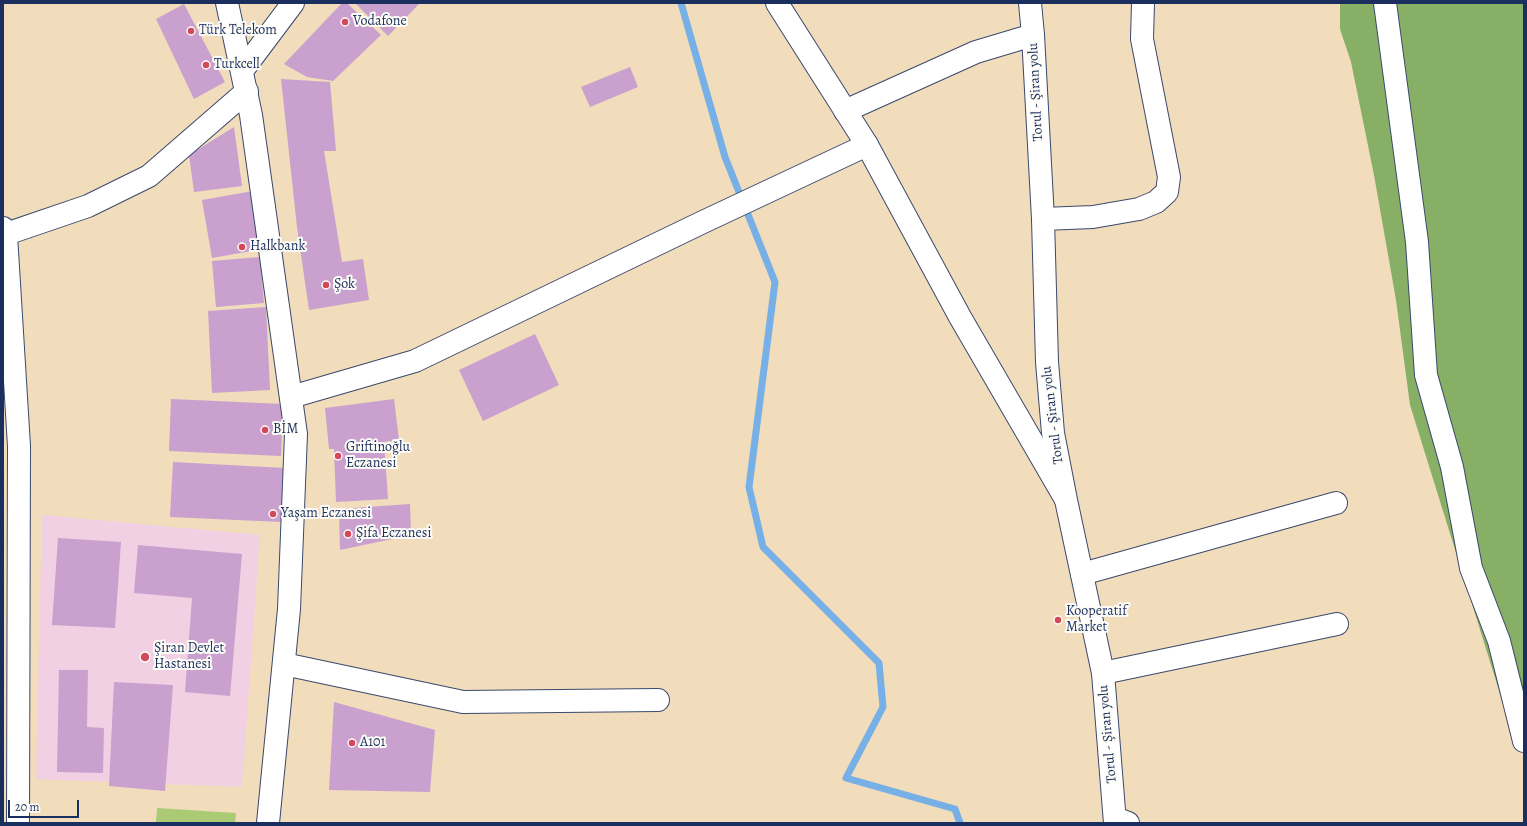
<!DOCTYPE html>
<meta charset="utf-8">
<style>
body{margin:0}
#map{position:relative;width:1527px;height:826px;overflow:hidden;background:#f1dcbc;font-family:Alegreya,serif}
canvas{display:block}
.frame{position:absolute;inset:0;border:4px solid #1b2f5e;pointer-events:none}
.scale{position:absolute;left:8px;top:800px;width:71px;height:18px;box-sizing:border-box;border:2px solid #1b2f5e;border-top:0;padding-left:5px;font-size:12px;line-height:14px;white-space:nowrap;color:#1b2f5e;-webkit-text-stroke:3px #fdfcf7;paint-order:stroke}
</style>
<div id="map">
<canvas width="1527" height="826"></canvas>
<div class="frame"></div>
<div class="scale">20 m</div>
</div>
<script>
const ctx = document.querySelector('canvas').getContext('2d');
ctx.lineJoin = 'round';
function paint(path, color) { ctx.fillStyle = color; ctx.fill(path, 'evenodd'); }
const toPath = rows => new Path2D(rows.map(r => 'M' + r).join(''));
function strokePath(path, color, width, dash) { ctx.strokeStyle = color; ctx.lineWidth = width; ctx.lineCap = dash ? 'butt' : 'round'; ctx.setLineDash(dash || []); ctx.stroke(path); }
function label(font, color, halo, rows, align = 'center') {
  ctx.font = font + ' Alegreya,serif'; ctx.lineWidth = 4; ctx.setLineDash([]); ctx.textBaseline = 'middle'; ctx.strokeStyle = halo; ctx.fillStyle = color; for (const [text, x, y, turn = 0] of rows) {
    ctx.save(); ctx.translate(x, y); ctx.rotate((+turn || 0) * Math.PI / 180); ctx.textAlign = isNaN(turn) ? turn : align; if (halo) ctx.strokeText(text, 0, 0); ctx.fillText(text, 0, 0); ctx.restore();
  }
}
paint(toPath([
 [42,515,260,535,242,787,36,779]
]), '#f1d0e3');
paint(toPath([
 [157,808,236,813,235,823,156,823]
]), '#aacb73');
paint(toPath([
 [1340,3,1524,3,1524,751,1501,697,1410,405,1396,300,1374,175,1351,62,1340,29]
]), '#87af65');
strokePath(toPath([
 [681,3,725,157,775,282,749,487,763,547,879,663,883,707,846,778,955,809,960,823]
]), '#77afe7', 7);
paint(toPath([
 [342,3,347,3,381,35,333,81,307,77,284,64],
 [355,3,420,3,388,36],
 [184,4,225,82,194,99,156,19],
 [630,67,638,87,590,107,581,87],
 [281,79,330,82,336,151,324,151,342,262,363,259,369,300,309,310,297,227],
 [234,127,242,186,194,192,189,155],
 [253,191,263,249,212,258,202,200],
 [260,257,264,303,216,307,212,261],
 [266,307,270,390,212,393,208,311],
 [535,334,559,385,483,421,459,370],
 [171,399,283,404,281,456,169,451],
 [394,399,399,440,384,442,388,499,336,502,334,449,329,449,325,408],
 [173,462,285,468,282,522,170,517],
 [410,504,411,535,340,550,339,509],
 [58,538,121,542,115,628,52,625],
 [138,545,242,554,230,696,185,692,192,598,134,593],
 [59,670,88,670,87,727,104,728,103,773,57,772],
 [114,682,173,685,165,791,109,786],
 [334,702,435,730,430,792,329,790]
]), '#c9a0ce');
const minor = toPath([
 [1385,3,1417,242,1426,375,1452,467,1471,568,1499,641,1524,741],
 [845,111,976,52,1033,35],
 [1043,219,1093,217,1139,209,1156,202,1167,192,1169,177,1142,39,1143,3],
 [3,228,6,235,19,446,18,823],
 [3,235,88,206,149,176,247,91],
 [291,397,415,361,703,222,867,145],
 [1082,574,1336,503],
 [284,664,463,702,658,700],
 [1103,673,1337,624],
 [1115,818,1128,823]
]);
const tertiary = toPath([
 [777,3,867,145,960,317,1065,498]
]);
const secondary = toPath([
 [227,3,251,115,296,434,289,609,268,823],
 [1030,3,1033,35,1043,219,1047,362,1053,433,1066,500,1103,673,1115,823],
 [242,71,293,3]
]);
strokePath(minor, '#3b496c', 24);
strokePath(tertiary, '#3b496c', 24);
strokePath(secondary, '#3b496c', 24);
strokePath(minor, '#fff', 22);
strokePath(tertiary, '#fff', 22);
strokePath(secondary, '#fff', 22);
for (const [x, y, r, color] of [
 [345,22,4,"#d1495b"],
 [191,31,4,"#d1495b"],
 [206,65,4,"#d1495b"],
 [242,247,4,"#d1495b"],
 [326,285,4,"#d1495b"],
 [265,430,4,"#d1495b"],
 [338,456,4,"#d1495b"],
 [273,514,4,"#d1495b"],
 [348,534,4,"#d1495b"],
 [1058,620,4,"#d1495b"],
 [145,657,5,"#d1495b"],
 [352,743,4,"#d1495b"]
]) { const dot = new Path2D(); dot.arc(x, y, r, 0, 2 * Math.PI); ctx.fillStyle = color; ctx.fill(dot); strokePath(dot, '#fdfcf7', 1.5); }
label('14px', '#1b2f5e', '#fdfcf7', [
 ["Vodafone",353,22],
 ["Türk Telekom",199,31],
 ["Turkcell",214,65],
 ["Halkbank",250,247],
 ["Şok",334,285],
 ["BİM",273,430],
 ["Griftinoğlu",346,448],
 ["Eczanesi",346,464],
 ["Yaşam Eczanesi",281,514],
 ["Şifa Eczanesi",356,534],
 ["Kooperatif",1066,612],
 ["Market",1066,628],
 ["Şiran Devlet",154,649],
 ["Hastanesi",154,665],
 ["A101",360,743]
], 'left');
label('14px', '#1b2f5e', '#fdfcf7', [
 ["Torul - Şiran yolu",1036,92,-93],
 ["Torul - Şiran yolu",1053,415,-97],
 ["Torul - Şiran yolu",1108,734,-95]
]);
</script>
